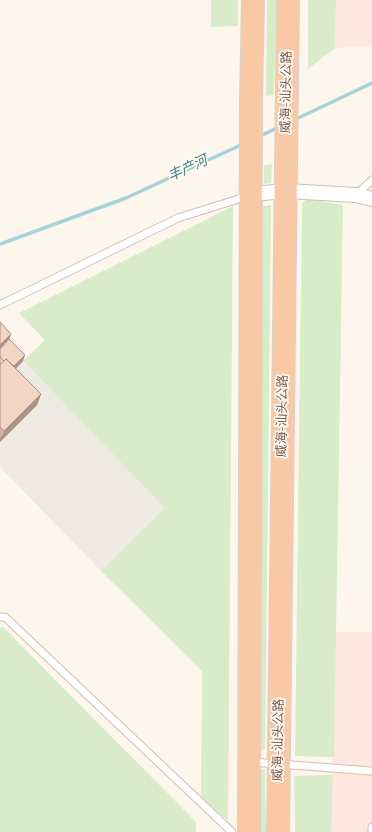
<!DOCTYPE html>
<meta charset="utf-8">
<style>
body{margin:0}
canvas{display:block;background:#fdf6ec}
</style>
<canvas width="372" height="832"></canvas>
<script>
const ctx = document.querySelector('canvas').getContext('2d');
ctx.lineJoin = 'round';
function paint(path, color) { ctx.fillStyle = color; ctx.fill(path, 'evenodd'); }
const toPath = rows => new Path2D(rows.map(r => 'M' + r).join(''));
function strokePath(path, color, width, dash) { ctx.strokeStyle = color; ctx.lineWidth = width; ctx.lineCap = dash ? 'butt' : 'round'; ctx.setLineDash(dash || []); ctx.stroke(path); }
function label(font, color, halo, rows, align = 'center') {
  ctx.font = font + ' "Sofia Sans Condensed","Noto Sans SC",sans-serif'; ctx.lineWidth = 3.5; ctx.setLineDash([]); ctx.textBaseline = 'middle'; ctx.strokeStyle = halo; ctx.fillStyle = color; for (const [text, x, y, turn = 0] of rows) {
    ctx.save(); ctx.translate(x, y); ctx.rotate((+turn || 0) * Math.PI / 180); ctx.textAlign = isNaN(turn) ? turn : align; if (halo) ctx.strokeText(text, 0, 0); ctx.fillText(text, 0, 0); ctx.restore();
  }
}
paint(toPath([
 [336,0,372,0,372,46,335,48],
 [336,632,372,632,372,832,330,832]
]), '#fde8e0');
paint(toPath([
 [0,338,166,508,101,571,0,467]
]), '#efe9e4');
paint(toPath([
 [211,0,238,0,238,26,211,27],
 [267,0,276,0,274,95,266,96],
 [308,0,336,0,335,48,308,69],
 [272,164,271,183,264,184,264,165],
 [308,199,343,205,334,757,295,756,302,203],
 [271,205,265,750,255,748,263,206],
 [233,206,228,820,201,801,202,671,101,571,165,508,23,361,45,340,19,313],
 [0,627,3,627,196,822,196,832,0,832],
 [256,769,265,769,266,832,257,832],
 [333,775,331,832,295,832,294,776]
]), '#d8ecc9');
strokePath(toPath([
 [294,120,372,83],
 [258,137,279,127],
 [0,244,126,198,243,144]
]), '#a5d3da', 3.5);
const service = toPath([
 [356,195,372,180],
 [0,305,178,218,248,196],
 [0,617,5,617,232,832],
 [252,762,372,771],
 [372,832,372,827]
]);
const minor = toPath([
 [252,194,286,191,356,195,372,199]
]);
const trunk = toPath([
 [249,832,251,101,253,0],
 [278,832,288,0]
]);
strokePath(service, '#d1beb0', 9);
strokePath(minor, '#d1beb0', 16);
strokePath(trunk, '#dad1cd', 24);
strokePath(service, '#fff', 7);
strokePath(minor, '#fff', 14);
strokePath(trunk, '#f9c8a4', 22);
paint(toPath([
 [0,322,11,334,9,339,25,355,23,361,16,368,41,394,37,405,0,442]
]), '#d1b7a8');
paint(toPath([
 [11,334,7,345,0,352,0,345],
 [25,355,23,361,8,377,10,370],
 [41,394,37,405,0,442,0,438,2,436,4,431]
]), '#aa9588');
const building = toPath([
 [0,322,11,334,0,345,0,322],
 [9,339,25,355,14,366,6,359,4,361,0,357,0,349,9,339],
 [0,357,4,361,0,365,0,357],
 [6,359,41,394,4,431,0,427,0,365,6,359]
]);
paint(building, '#f3d5c3');
strokePath(building, '#aa9588', 1);
label('13px', '#7a5c4d', '#fffaf3', [
 ["威海-汕头公路",287,92,-89],
 ["威海-汕头公路",283,416,-89],
 ["威海-汕头公路",279,740,-89]
]);
label('italic 14px', '#437c86', '#fffaf3', [
 ["丰产河",188,169,-25]
]);
</script>
